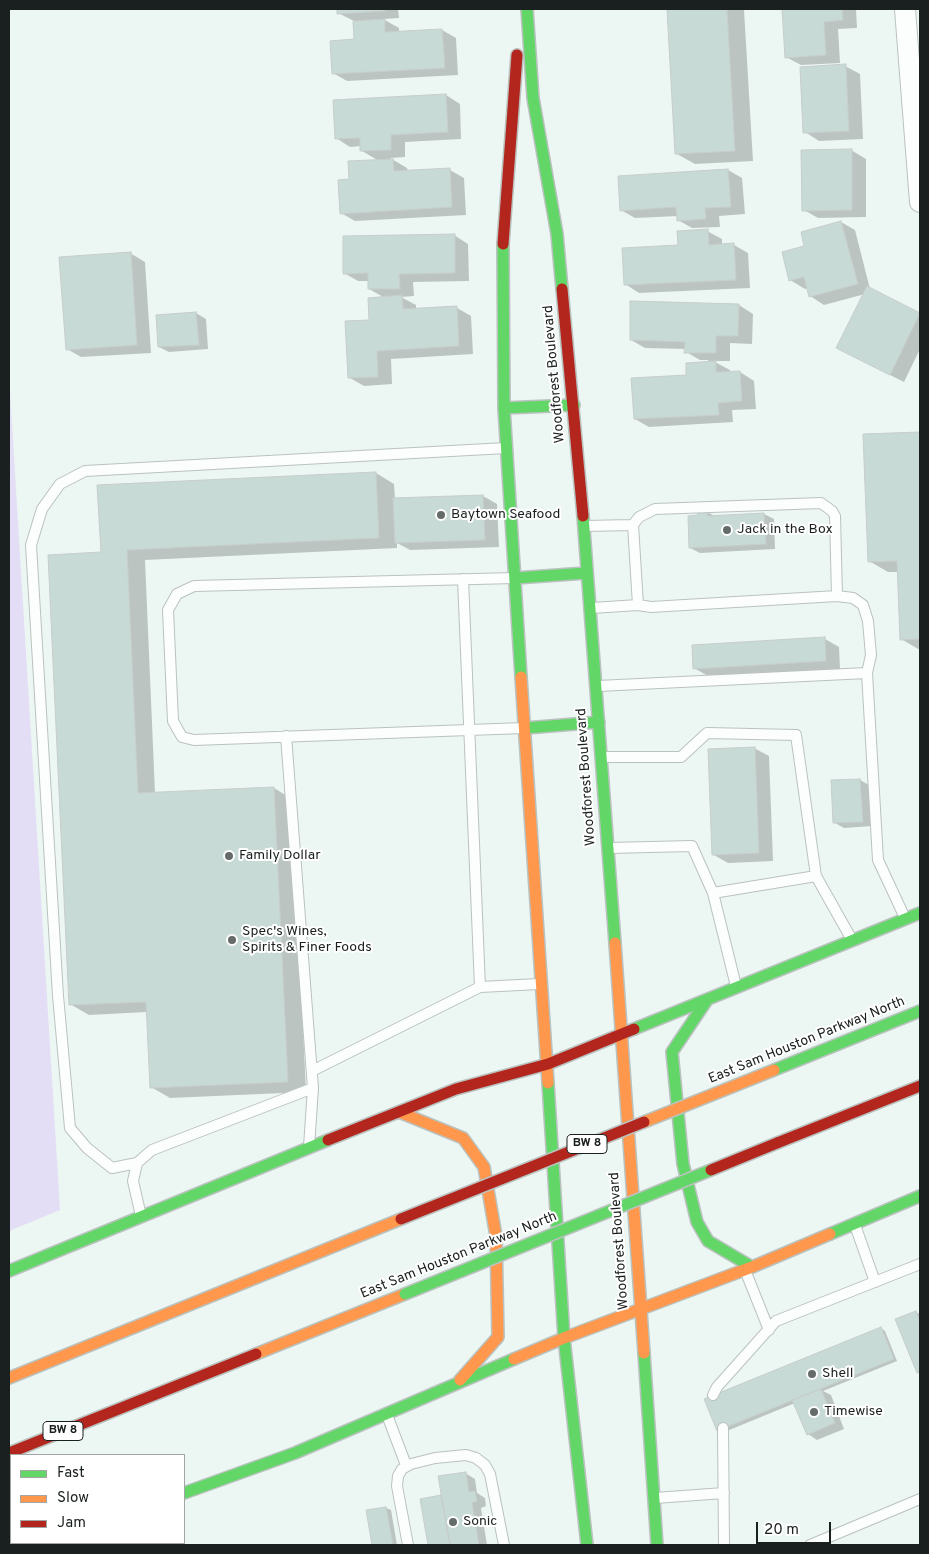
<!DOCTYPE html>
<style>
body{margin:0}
#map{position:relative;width:929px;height:1554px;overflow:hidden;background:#ecf6f3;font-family:Overpass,sans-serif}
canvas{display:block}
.frame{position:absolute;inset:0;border:10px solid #1a201f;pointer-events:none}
.legend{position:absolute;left:10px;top:1454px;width:175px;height:90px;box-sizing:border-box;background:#fff;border:1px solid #a3a6a5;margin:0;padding:6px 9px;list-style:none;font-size:15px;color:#1a201f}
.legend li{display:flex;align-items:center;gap:10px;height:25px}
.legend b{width:25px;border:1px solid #a3a6a5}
.scale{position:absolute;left:756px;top:1522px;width:75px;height:22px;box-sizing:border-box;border:2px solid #1a201f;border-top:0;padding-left:6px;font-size:15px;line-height:18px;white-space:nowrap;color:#1a201f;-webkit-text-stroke:4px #fff;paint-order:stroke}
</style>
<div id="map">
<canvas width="929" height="1554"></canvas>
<div class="frame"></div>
<ul class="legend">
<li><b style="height:6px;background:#63d668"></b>Fast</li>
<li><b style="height:6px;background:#ff974d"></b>Slow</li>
<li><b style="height:6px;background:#b3261e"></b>Jam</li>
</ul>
<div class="scale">20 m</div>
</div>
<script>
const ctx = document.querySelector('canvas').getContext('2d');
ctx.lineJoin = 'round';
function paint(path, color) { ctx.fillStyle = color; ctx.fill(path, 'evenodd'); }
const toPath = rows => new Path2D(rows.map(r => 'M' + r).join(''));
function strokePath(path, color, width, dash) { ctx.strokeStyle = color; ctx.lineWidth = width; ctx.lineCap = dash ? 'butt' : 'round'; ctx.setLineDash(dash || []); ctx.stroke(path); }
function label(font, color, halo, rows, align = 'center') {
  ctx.font = font + ' Overpass,sans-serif'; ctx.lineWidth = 4; ctx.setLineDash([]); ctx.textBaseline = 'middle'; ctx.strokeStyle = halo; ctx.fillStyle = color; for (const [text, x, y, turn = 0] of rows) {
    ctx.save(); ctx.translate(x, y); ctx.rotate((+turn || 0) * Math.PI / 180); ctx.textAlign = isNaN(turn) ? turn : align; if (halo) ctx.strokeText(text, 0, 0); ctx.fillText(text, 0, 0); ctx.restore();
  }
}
paint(toPath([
 [9,375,60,1210,9,1231]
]), '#e3def5');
paint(toPath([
 [338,9,398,9,399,18,383,19,399,28,399,32,442,30,456,38,458,75,347,81,333,73,355,41,354,21,338,13],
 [668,9,744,10,753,161,695,164,677,154],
 [783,9,856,9,857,28,838,29,840,63,801,65,786,57],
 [845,66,860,74,863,139,819,141,805,132],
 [446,95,460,104,461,139,405,142,405,157,390,158,407,168,408,172,450,170,464,178,466,215,355,221,341,213,350,180,379,161,362,151,361,146,350,147,336,138],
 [851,150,866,159,866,217,818,218,804,210],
 [728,170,742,178,745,214,719,216,720,227,692,228,678,220,678,216,635,218,621,210],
 [841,222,855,230,870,289,920,314,920,349,904,382,852,356,865,294,824,305,810,296,808,288,805,289,790,280,806,247],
 [707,231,722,239,722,245,734,245,748,253,750,288,639,293,625,284,679,246],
 [454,235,468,244,469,281,413,282,414,296,401,297,416,305,416,310,457,308,471,316,473,354,391,359,392,384,364,386,350,378,371,321,385,298,369,289,369,281,358,281,344,273],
 [130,253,145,262,151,353,81,357,67,349],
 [739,305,753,314,752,344,730,343,730,361,713,361,730,370,730,373,740,372,754,381,756,409,732,410,733,422,649,427,635,419,709,360,700,360,686,352,686,349,645,348,631,340],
 [196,313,206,319,208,349,169,352,159,347],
 [920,433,920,650,901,639,899,572,888,572,869,561,864,435],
 [376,473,394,484,395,499,483,496,497,504,499,547,410,550,397,543,397,548,145,560,155,793,274,788,292,799,306,1092,170,1098,151,1087,147,1012,89,1015,70,1004,102,553],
 [707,512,715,516,764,514,774,519,775,549,700,553,690,548,699,516],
 [825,639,839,647,840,669,708,676,694,668],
 [754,748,769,756,773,861,728,863,714,855],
 [860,780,869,785,872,826,844,828,835,823],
 [916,1312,920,1314,920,1374,918,1372],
 [881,1328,885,1331,897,1361,823,1391,831,1395,844,1429,817,1440,808,1434,795,1403,722,1433,718,1430],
 [465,1473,475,1479,477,1493,485,1498,486,1506,481,1508,487,1545,429,1545,422,1500,442,1496],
 [386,1508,391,1510,397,1545,373,1545,367,1511]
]), '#0003');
strokePath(toPath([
 [10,1457,11,1484],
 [15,1543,15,1545]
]), '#bdb2d5', 8);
const building = toPath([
 [337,9,385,9,385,11,337,14,337,9],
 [667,9,727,9,735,151,675,154,667,9],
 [782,9,842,9,843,20,824,22,826,55,785,58,782,9],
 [385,19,385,32,442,29,445,68,332,74,330,41,354,39,353,21,385,19],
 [846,64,849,131,803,133,800,67,846,64],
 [446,94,448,132,391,135,391,150,360,151,360,138,335,139,333,100,446,94],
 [852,149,852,210,802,211,801,150,852,149],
 [393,159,394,171,450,168,452,207,340,214,338,180,349,179,348,161,393,159],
 [728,169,731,207,705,208,706,219,677,221,676,207,620,211,618,176,728,169],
 [841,221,858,284,809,297,804,277,789,281,782,252,804,246,801,232,841,221],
 [708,229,709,245,734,243,736,280,624,285,622,248,678,245,677,231,708,229],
 [455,234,455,273,399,274,400,289,368,289,368,273,343,274,343,236,455,234],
 [131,252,137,345,66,350,59,257,131,252],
 [867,286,920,313,890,375,836,348,867,286],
 [402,295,403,309,457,306,459,346,377,351,378,377,348,378,345,321,369,320,368,298,402,295],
 [630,301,739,304,738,336,716,336,716,353,684,353,685,342,630,340,630,301],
 [196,312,199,345,158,347,156,315,196,312],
 [716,361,716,372,740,371,742,401,718,403,719,415,634,419,631,378,686,375,686,363,716,361],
 [920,432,920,639,900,640,897,561,868,562,863,434,920,432],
 [376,472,379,538,127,550,138,793,274,787,288,1082,150,1088,146,1002,69,1005,48,555,101,552,97,485,376,472],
 [483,495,485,540,395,543,393,498,483,495],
 [697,511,707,511,708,516,764,513,766,544,689,548,688,516,698,515,697,511],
 [825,637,826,661,693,669,692,645,825,637],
 [755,747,759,853,712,855,708,749,755,747],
 [860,779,863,822,833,823,831,780,860,779],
 [916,1311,920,1321,920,1372,917,1373,895,1319,916,1311],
 [881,1327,894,1359,717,1431,704,1399,881,1327],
 [821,1389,835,1423,807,1435,792,1400,821,1389],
 [466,1472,469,1492,475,1491,477,1501,472,1503,479,1545,450,1545,438,1476,466,1472],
 [441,1495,450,1545,428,1545,420,1499,441,1495],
 [386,1507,393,1545,372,1545,366,1510,386,1507]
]);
paint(building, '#c8dad6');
strokePath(building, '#c6cdcb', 1);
const lane = toPath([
 [633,525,639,517,655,509,821,503,832,511,835,516,837,596],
 [584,526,633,525,638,605,592,608],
 [515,578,194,586,177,594,168,610,173,721,182,737,194,740,524,728],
 [463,579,480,987],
 [638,605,651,607,837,596,853,598,863,605,868,621,871,655,867,673],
 [598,686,867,673,878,860,905,918],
 [286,736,313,1088,309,1147],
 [603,757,681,757,707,733,796,735,816,876,852,940],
 [609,848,692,846,713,893,736,986],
 [713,893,816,876],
 [312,1071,480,987,539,984],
 [137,1163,112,1168,87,1148,70,1128,58,996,31,545,42,509,60,484,85,471,506,448],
 [141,1216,133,1181,137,1163,152,1150,313,1088],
 [855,1225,875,1282],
 [745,1270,769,1330],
 [713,1395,717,1387,776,1321,920,1264],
 [387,1415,406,1465],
 [723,1428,724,1545],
 [655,1498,724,1493],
 [408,1545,397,1486,398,1476,402,1469,411,1464,435,1458,466,1455,476,1458,485,1465,490,1474,504,1545],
 [810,1545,920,1499]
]);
const street = toPath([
 [905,9,920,202]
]);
const fast = toPath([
 [527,9,533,98,557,234,562,289],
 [503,244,504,408,521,677],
 [504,408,574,405],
 [583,516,615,943],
 [516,578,586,573],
 [526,728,599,722],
 [707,1000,672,1052,683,1164,697,1222,708,1241,752,1267],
 [634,1029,920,913],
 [774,1070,920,1011],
 [548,1083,564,1338,587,1545],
 [830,1234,920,1196],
 [9,1271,328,1140],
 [644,1353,657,1545],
 [184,1493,295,1453,514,1359]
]);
const slow = toPath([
 [521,677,548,1083],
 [615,943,644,1353],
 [399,1112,463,1138,484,1167,496,1236,498,1337,460,1380],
 [256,1354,405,1294],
 [514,1359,564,1338,752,1267,830,1234],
 [9,1378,401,1219]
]);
const jam = toPath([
 [503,244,517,55],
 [562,289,583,516],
 [328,1140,456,1089,548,1064,634,1029],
 [777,1143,920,1086],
 [9,1453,256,1354],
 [45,1545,51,1543]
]);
strokePath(lane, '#bac2bf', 12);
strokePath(street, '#bac2bf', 22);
strokePath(fast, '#bac2bf', 14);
strokePath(slow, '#bac2bf', 14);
strokePath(jam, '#bac2bf', 14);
strokePath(lane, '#fcfefd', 10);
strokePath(street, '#fcfefd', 20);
strokePath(fast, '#63d668', 11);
strokePath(slow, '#ff974d', 11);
strokePath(jam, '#b3261e', 11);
const fastBridge = toPath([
 [405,1294,711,1170]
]);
const slowBridge = toPath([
 [644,1122,774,1070]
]);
const jamBridge = toPath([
 [711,1170,777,1143],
 [401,1219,644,1122]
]);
strokePath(fastBridge, '#bac2bf', 14, []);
strokePath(slowBridge, '#bac2bf', 14, []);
strokePath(jamBridge, '#bac2bf', 14, []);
strokePath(fastBridge, '#63d668', 11);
strokePath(slowBridge, '#ff974d', 11);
strokePath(jamBridge, '#b3261e', 11);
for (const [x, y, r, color] of [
 [441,515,5,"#646b69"],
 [727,530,5,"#646b69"],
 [229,856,5,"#646b69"],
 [232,940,5,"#646b69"],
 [812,1374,5,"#646b69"],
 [814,1412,5,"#646b69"],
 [453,1522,5,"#646b69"]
]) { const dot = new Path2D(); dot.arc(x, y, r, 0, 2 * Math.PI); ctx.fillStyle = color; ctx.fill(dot); strokePath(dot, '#fff', 2); }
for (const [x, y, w] of [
 [587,1144,40],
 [63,1431,40]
]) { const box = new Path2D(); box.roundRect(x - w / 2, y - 9.5, w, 19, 4); ctx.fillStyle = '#fff'; ctx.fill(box); strokePath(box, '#1a201f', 1); }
label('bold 12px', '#1a201f', null, [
 ["BW 8",587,1144],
 ["BW 8",63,1431]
]);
label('14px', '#1a201f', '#fff', [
 ["Woodforest Boulevard",555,374,-95],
 ["Woodforest Boulevard",587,777,-94],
 ["East Sam Houston Parkway North",807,1041,-22],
 ["Woodforest Boulevard",620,1241,-94],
 ["East Sam Houston Parkway North",459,1256,-22]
]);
label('14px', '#1a201f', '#fff', [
 ["Baytown Seafood",451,515],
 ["Jack in the Box",737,530],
 ["Family Dollar",239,856],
 ["Spec's Wines,",242,932],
 ["Spirits & Finer Foods",242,948],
 ["Shell",822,1374],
 ["Timewise",824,1412],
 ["Sonic",463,1522]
], 'left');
</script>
